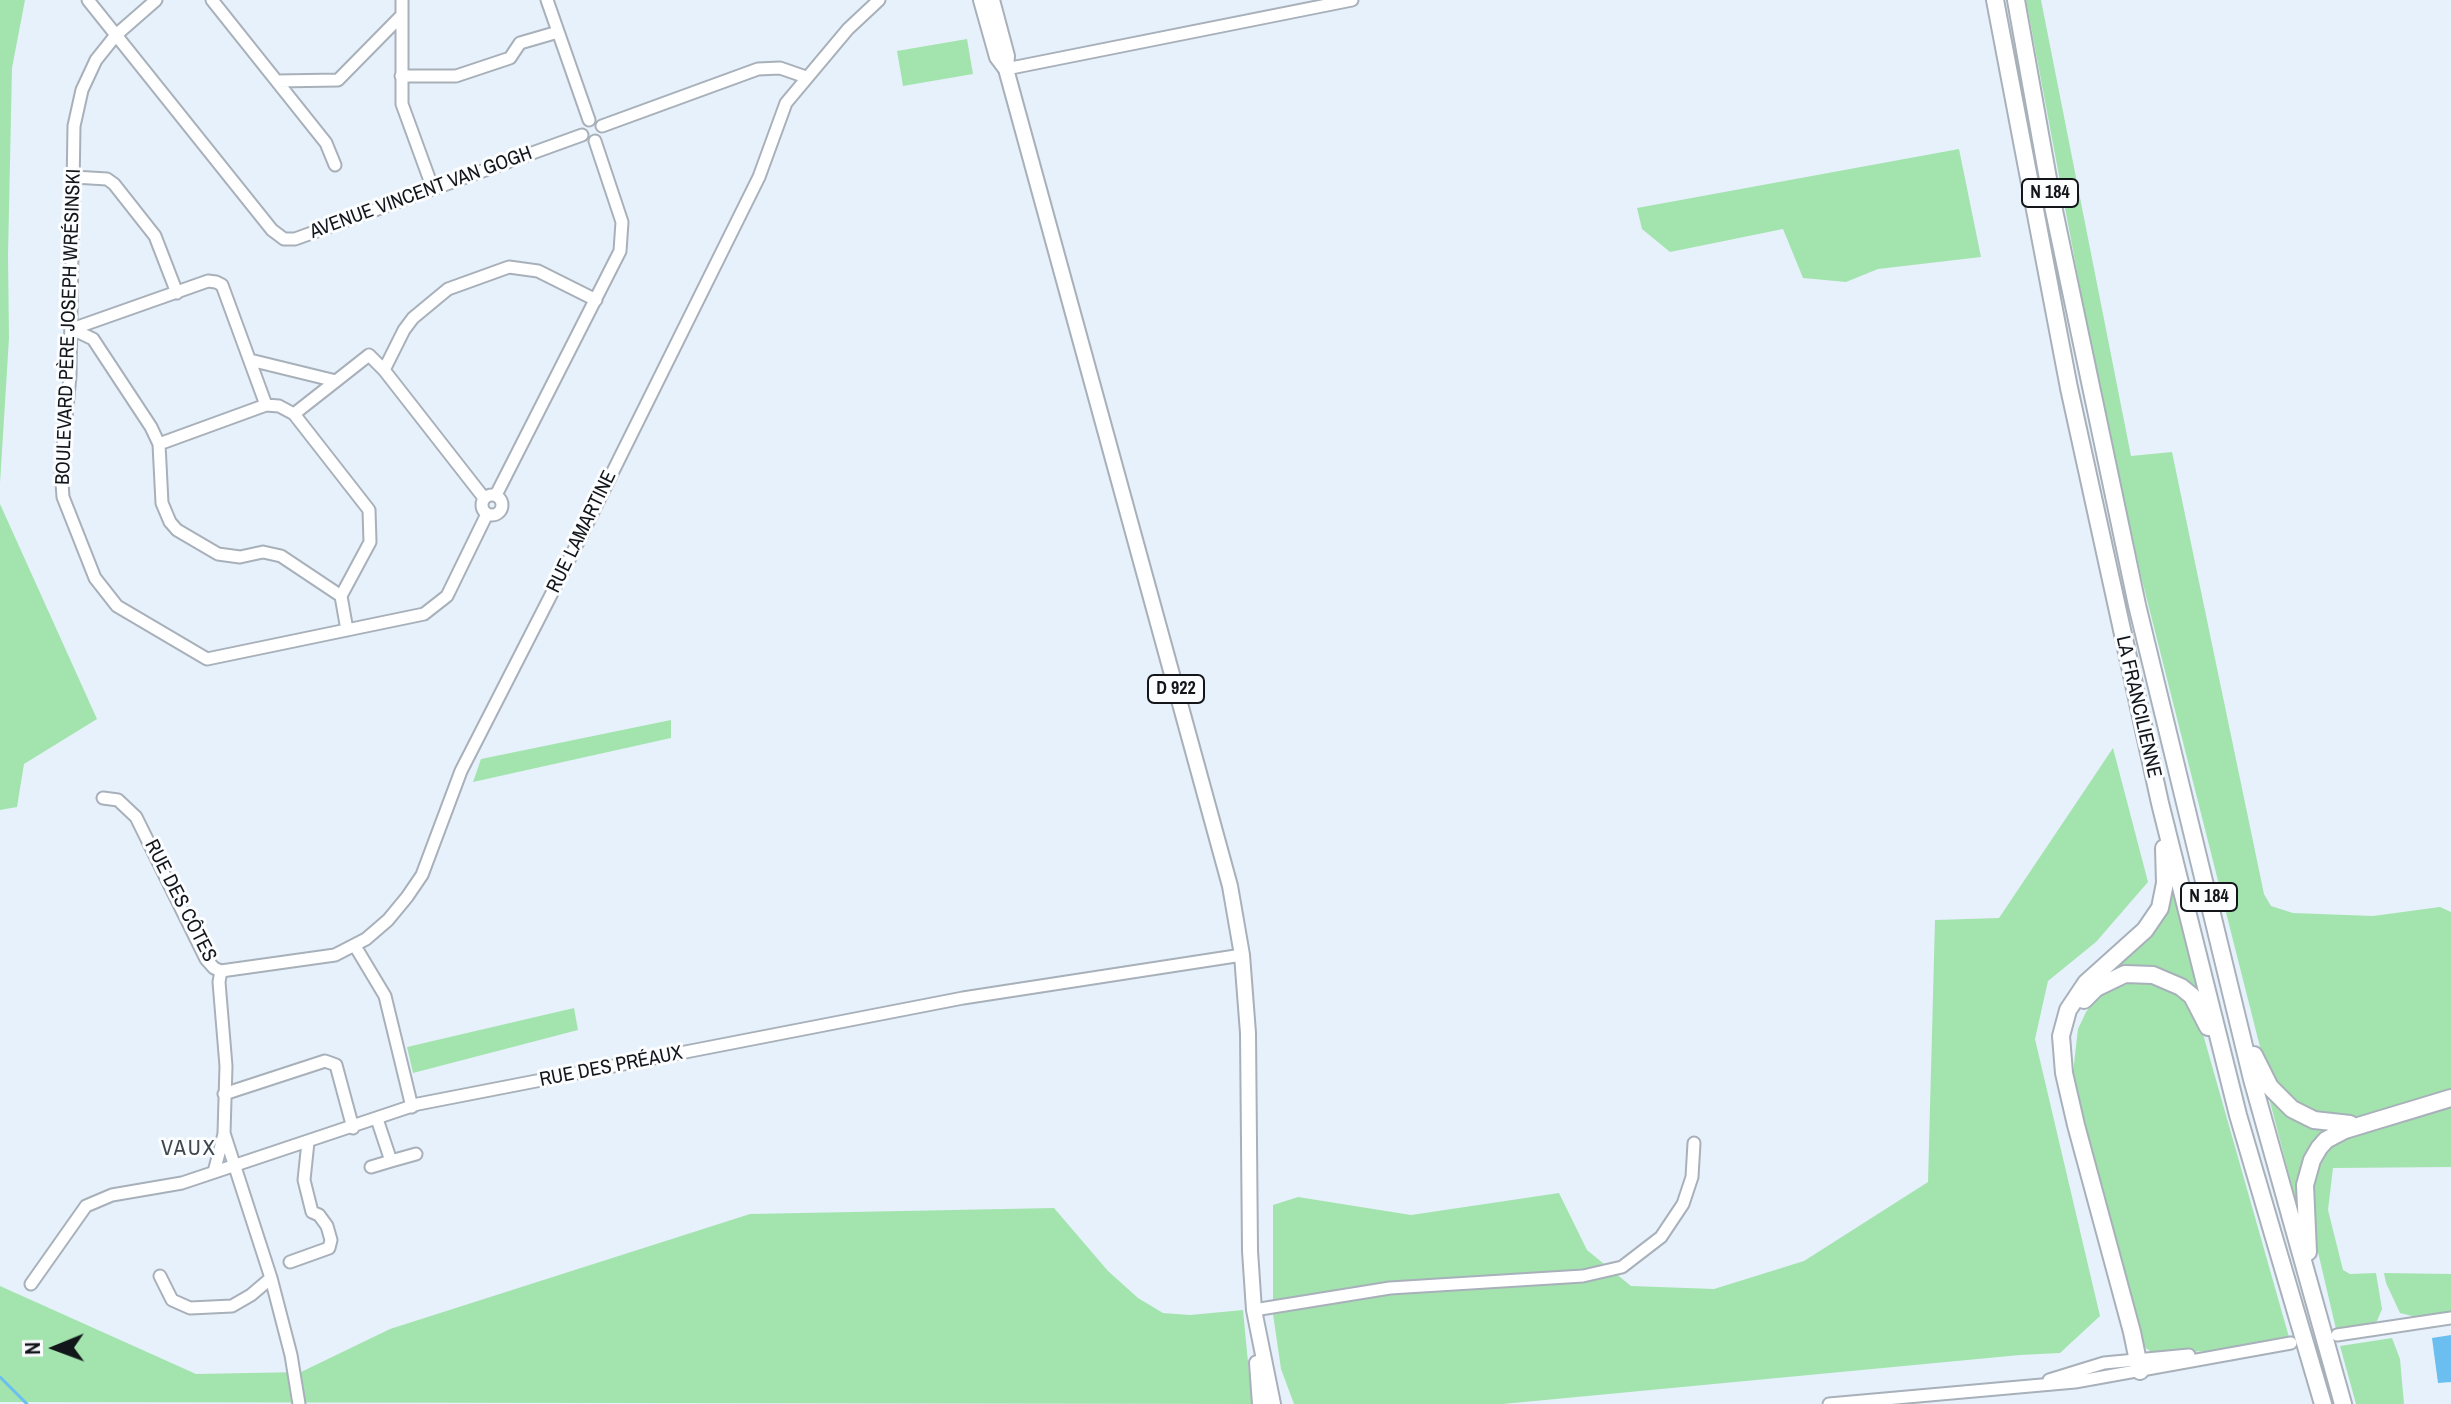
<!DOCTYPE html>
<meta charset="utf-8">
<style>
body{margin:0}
#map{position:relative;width:2451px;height:1404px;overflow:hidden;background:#e7f1fb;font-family:"Archivo Narrow",sans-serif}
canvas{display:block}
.north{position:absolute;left:16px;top:1308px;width:80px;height:80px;-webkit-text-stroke:6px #fbfdff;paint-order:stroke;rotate:269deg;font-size:22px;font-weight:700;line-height:32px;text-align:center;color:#121519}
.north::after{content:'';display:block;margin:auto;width:28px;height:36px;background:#121519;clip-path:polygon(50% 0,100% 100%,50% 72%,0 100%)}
</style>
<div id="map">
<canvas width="2451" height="1404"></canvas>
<div class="north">N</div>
</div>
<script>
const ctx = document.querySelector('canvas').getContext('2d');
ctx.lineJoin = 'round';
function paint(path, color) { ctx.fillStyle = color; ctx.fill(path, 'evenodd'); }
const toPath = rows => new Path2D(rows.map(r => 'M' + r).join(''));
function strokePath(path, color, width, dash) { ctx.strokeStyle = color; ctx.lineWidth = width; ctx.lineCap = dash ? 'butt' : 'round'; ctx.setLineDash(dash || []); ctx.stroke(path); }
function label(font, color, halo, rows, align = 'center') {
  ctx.font = font + ' "Archivo Narrow",sans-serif'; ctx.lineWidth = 6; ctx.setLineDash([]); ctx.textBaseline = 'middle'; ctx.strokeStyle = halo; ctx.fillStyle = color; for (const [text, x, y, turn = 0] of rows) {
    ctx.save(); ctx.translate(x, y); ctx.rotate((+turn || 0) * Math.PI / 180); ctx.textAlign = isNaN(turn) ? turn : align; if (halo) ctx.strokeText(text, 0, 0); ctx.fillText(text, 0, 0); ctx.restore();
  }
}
paint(toPath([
 [0,0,25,0,12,68,8,256,9,338,0,483],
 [2026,0,2041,0,2131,456,2172,452,2264,894,2271,906,2293,913,2373,916,2440,907,2451,912,2451,1092,2355,1120,2337,1120,2296,1105,2272,1078,2260,1047,2141,576,2097,378],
 [967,39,973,74,903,86,897,51],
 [1959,149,1981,257,1878,269,1846,282,1803,278,1783,229,1670,252,1642,229,1637,208],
 [0,504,97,719,24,764,17,807,0,810],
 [671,720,671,738,473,782,481,759],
 [2113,748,2148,882,2096,942,2048,981,2035,1039,2100,1316,2060,1353,2020,1355,1503,1404,1294,1404,1281,1369,1273,1314,1273,1205,1298,1197,1411,1215,1559,1193,1587,1250,1631,1286,1714,1289,1804,1261,1928,1182,1935,920,1999,918],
 [2171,894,2175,895,2198,990,2109,974,2109,970,2165,910],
 [2141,980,2159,983,2184,998,2194,1011,2203,1034,2289,1337,2206,1351,2155,1354,2144,1347,2139,1336,2078,1102,2073,1072,2078,1029,2086,1012,2097,998,2110,989],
 [574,1008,578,1030,413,1073,407,1047],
 [2271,1097,2329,1132,2299,1196,2295,1198,2269,1098],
 [2451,1105,2451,1167,2333,1168,2328,1210,2343,1270,2350,1274,2376,1273,2382,1309,2377,1321,2371,1324,2336,1329,2310,1218,2308,1193,2324,1150,2339,1139],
 [1054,1208,1108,1271,1138,1298,1163,1313,1190,1315,1243,1310,1252,1404,0,1402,0,1286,196,1374,301,1372,390,1329,750,1214],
 [2384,1273,2451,1274,2451,1312,2416,1317,2400,1313,2386,1283],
 [2392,1338,2400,1359,2404,1404,2356,1404,2340,1346]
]), '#a3e4ae');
paint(toPath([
 [2451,1335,2451,1382,2438,1383,2432,1338]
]), '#6abff0');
strokePath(toPath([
 [0,1377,27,1404]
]), '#6abff0', 3);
const minor = toPath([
 [88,0,272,230,284,239,295,239,582,135],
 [156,0,116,35,96,60,82,90,74,126,70,376,61,469,63,497,95,578,117,606,207,659,424,614,447,596,487,514],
 [212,0,326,143,335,165],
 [402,0,402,104,433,189],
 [547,0,589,120],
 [1006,69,1352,0],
 [401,76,456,76,510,58,520,43,558,32],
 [277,81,338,80,402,15],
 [602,126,758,69,780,68,806,77],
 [74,177,107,179,114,184,155,236,177,293],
 [72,329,208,281,216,282,222,285,266,405],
 [72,329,93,339,151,427,159,444],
 [250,360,336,381,369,355,384,370],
 [294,414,336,381],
 '482 505a10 10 0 1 1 20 0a10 10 0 1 1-20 0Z',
 [496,495,620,251,622,222,595,141],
 [484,498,384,370,404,330,413,318,448,289,509,267,538,271,596,300],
 [341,596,281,556,263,552,240,557,218,554,177,530,170,522,162,503,159,444,266,405,279,406,294,414,369,510,370,542,341,596,347,630],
 [103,798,118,800,136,817,206,959,214,968,221,971],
 [355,946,385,996,412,1107],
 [221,971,335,955,366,939,388,920,407,897,422,875,461,771,576,546,759,177,786,103,848,29,879,0],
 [221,971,219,982,226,1066,224,1133,271,1278,291,1355,299,1404],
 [224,1094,325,1061,336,1065,353,1128],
 [391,1161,416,1154],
 [371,1167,391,1161,377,1119],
 [214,1172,224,1134],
 [290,1262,329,1248,331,1240,327,1226,319,1215,312,1212,304,1180,308,1142],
 [160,1276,172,1300,190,1308,232,1306,251,1295,271,1278],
 [31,1284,86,1206,112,1195,182,1183,418,1104,963,998,1242,955],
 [1254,1310,1390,1288,1583,1276,1622,1267,1661,1237,1683,1204,1692,1177,1694,1143],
 [2337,1335,2451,1318],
 [2049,1380,2104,1363,2189,1355],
 [1829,1404,2075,1382,2291,1343]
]);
const major = toPath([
 [981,0,997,57,1006,69],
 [992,0,1007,56,1006,69,1230,886,1242,955,1248,1033,1250,1251,1254,1310,1273,1404],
 [1257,1363,1260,1404]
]);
const highway = toPath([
 [1995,0,2069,388,2160,803,2238,1115,2323,1404],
 [2016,0,2052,201,2137,605,2252,1079,2343,1404],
 [2084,1000,2096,988,2125,974,2153,975,2181,987,2192,996,2208,1027],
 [2254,1055,2270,1087,2292,1109,2314,1120,2350,1124],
 [2308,1252,2305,1185,2312,1160,2319,1148,2326,1140,2345,1130,2451,1098],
 [2140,1371,2132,1332,2076,1125,2064,1073,2061,1036,2068,1010,2086,983,2145,930,2160,908,2165,883,2164,848]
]);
strokePath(minor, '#a8b0ba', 15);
strokePath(major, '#a8b0ba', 18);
strokePath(highway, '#a8b0ba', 20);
strokePath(minor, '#fff', 11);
strokePath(major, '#fff', 14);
strokePath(highway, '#fff', 16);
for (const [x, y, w] of [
 [2050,193,56],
 [1176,689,56],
 [2209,897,56]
]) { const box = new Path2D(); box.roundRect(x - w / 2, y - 14, w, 28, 6); ctx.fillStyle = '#fbfdff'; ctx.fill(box); strokePath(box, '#121519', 2); }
label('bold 18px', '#121519', null, [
 ["N 184",2050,193],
 ["D 922",1176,689],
 ["N 184",2209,897]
]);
label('20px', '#121519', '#fbfdff', [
 ["AVENUE VINCENT VAN GOGH",421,193,-20],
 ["BOULEVARD PÈRE JOSEPH WRÉSINSKI",69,327,-88],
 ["RUE LAMARTINE",582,532,-64],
 ["LA FRANCILIENNE",2138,707,77],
 ["RUE DES CÔTES",180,901,63],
 ["RUE DES PRÉAUX",611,1067,-11]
]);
ctx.letterSpacing = '2px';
label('22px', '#3f474f', '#fbfdff', [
 ["VAUX",189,1149]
]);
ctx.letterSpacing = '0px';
</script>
